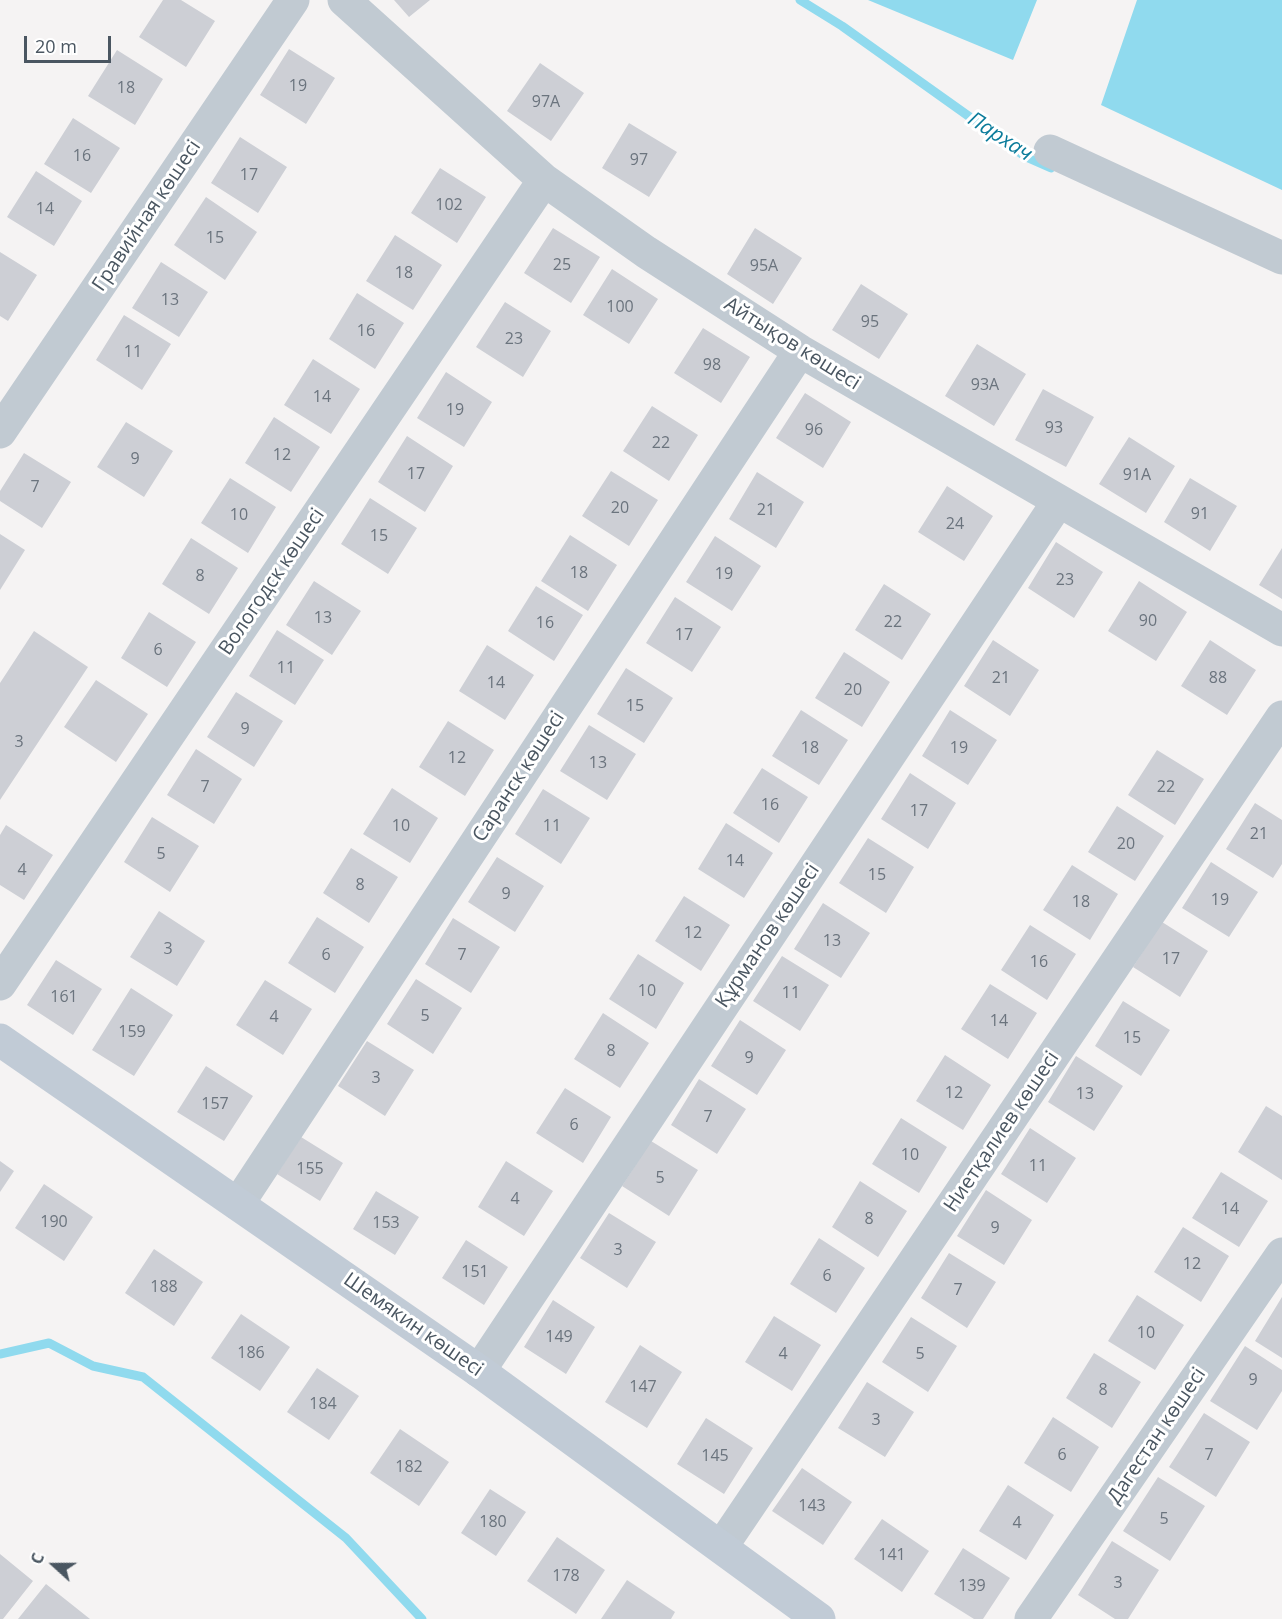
<!DOCTYPE html>
<meta charset="utf-8">
<style>
body{margin:0}
#map{position:relative;width:1282px;height:1619px;overflow:hidden;background:#f5f3f3;font-family:"Open Sans",sans-serif}
canvas{display:block}
.north{position:absolute;left:24px;top:1535px;width:60px;height:60px;-webkit-text-stroke:4px #fff;paint-order:stroke;rotate:291deg;font-size:16px;font-weight:700;line-height:24px;text-align:center;color:#4a5661}
.north::after{content:'';display:block;margin:auto;width:21px;height:27px;background:#4a5661;clip-path:polygon(50% 0,100% 100%,50% 72%,0 100%)}
.scale{position:absolute;left:24px;top:36px;width:87px;height:27px;box-sizing:border-box;border:3px solid #4a5661;border-top:0;padding-left:8px;font-size:18px;line-height:21px;white-space:nowrap;color:#4a5661;-webkit-text-stroke:4px #fff;paint-order:stroke}
</style>
<div id="map">
<canvas width="1282" height="1619"></canvas>
<div class="north">С</div>
<div class="scale">20 m</div>
</div>
<script>
const ctx = document.querySelector('canvas').getContext('2d');
ctx.lineJoin = 'round';
function paint(path, color) { ctx.fillStyle = color; ctx.fill(path, 'evenodd'); }
const toPath = rows => new Path2D(rows.map(r => 'M' + r).join(''));
function strokePath(path, color, width, dash) { ctx.strokeStyle = color; ctx.lineWidth = width; ctx.lineCap = dash ? 'butt' : 'round'; ctx.setLineDash(dash || []); ctx.stroke(path); }
function label(font, color, halo, rows, align = 'center') {
  ctx.font = font + ' "Open Sans",sans-serif'; ctx.lineWidth = 6; ctx.setLineDash([]); ctx.textBaseline = 'middle'; ctx.strokeStyle = halo; ctx.fillStyle = color; for (const [text, x, y, turn = 0] of rows) {
    ctx.save(); ctx.translate(x, y); ctx.rotate((+turn || 0) * Math.PI / 180); ctx.textAlign = isNaN(turn) ? turn : align; if (halo) ctx.strokeText(text, 0, 0); ctx.fillText(text, 0, 0); ctx.restore();
  }
}
paint(toPath([
 [868,0,1037,0,1013,60],
 [1137,0,1282,0,1282,190,1101,105]
]), '#90daee');
strokePath(toPath([
 [800,0,842,26,1026,157,1051,168],
 [0,1354,49,1343,93,1366,143,1377,346,1538,422,1619]
]), '#90daee', 9);
paint(toPath([
 [163,0,181,0,215,21,186,67,139,37],
 [394,0,430,0,409,17],
 [289,49,335,78,306,124,260,95],
 [117,50,163,79,135,125,88,96],
 [540,63,584,93,551,141,507,111],
 [73,118,120,148,91,193,44,164],
 [629,123,677,152,649,197,602,168],
 [240,137,287,167,258,213,211,183],
 [440,168,486,197,457,243,411,213],
 [36,171,82,201,54,246,7,217],
 [206,197,257,232,225,280,174,245],
 [553,228,600,257,571,303,524,273],
 [755,228,802,258,773,304,727,274],
 [395,235,442,265,413,310,366,281],
 [0,252,37,275,8,321,0,316],
 [161,262,208,292,179,337,132,308],
 [612,269,658,299,629,344,583,315],
 [861,284,908,314,879,359,832,330],
 [357,293,404,323,375,369,329,339],
 [505,302,551,331,523,377,476,347],
 [124,315,171,344,142,390,96,360],
 [703,328,750,357,721,403,674,373],
 [977,344,1026,374,994,426,945,396],
 [313,359,360,389,331,434,284,405],
 [446,372,492,402,464,447,417,418],
 [1043,389,1094,417,1066,467,1015,440],
 [805,393,851,422,823,468,776,438],
 [652,406,698,435,669,481,623,451],
 [274,417,320,447,291,492,245,463],
 [126,422,173,451,144,497,97,467],
 [407,436,453,466,425,512,378,482],
 [1129,437,1175,466,1146,513,1099,484],
 [24,453,71,482,42,528,0,501,0,491],
 [611,471,658,500,629,546,582,516],
 [757,472,804,502,776,548,729,519],
 [230,478,276,507,248,553,201,523],
 [1190,478,1237,506,1210,551,1164,522],
 [947,486,993,516,964,561,918,532],
 [370,498,417,528,388,574,341,544],
 [0,534,25,550,0,590],
 [570,535,617,565,588,611,541,581],
 [715,536,761,566,732,611,686,582],
 [191,538,238,568,209,614,162,584],
 [1056,542,1103,572,1074,618,1028,588],
 [1282,548,1282,599,1259,585],
 [314,581,361,611,332,655,286,625],
 [1139,581,1187,612,1156,661,1108,631],
 [884,584,931,614,902,660,855,630],
 [536,586,583,615,554,661,508,631],
 [675,597,721,627,692,672,646,643],
 [149,612,196,642,167,687,121,658],
 [277,630,324,660,295,705,249,676],
 [34,631,88,667,0,800,0,683],
 [993,640,1039,670,1010,716,964,686],
 [1210,640,1256,670,1227,715,1181,686],
 [487,645,534,675,505,720,459,691],
 [844,652,890,682,862,727,815,698],
 [626,668,673,698,644,743,597,714],
 [96,680,148,714,116,762,64,727],
 [236,692,283,721,254,767,207,737],
 [801,710,848,740,819,785,772,756],
 [950,710,997,740,968,785,922,756],
 [448,721,494,750,465,796,419,767],
 [589,725,636,754,607,800,560,771],
 [196,749,242,779,214,824,167,795],
 [1157,750,1204,779,1175,825,1128,795],
 [762,768,808,797,779,843,733,813],
 [910,773,956,803,928,849,881,819],
 [392,788,438,818,410,863,363,834],
 [543,789,590,818,561,864,515,834],
 [1255,803,1282,820,1282,864,1273,878,1226,849],
 [1117,806,1164,836,1135,881,1088,852],
 [152,817,199,846,170,892,124,862],
 [726,823,773,853,744,898,698,869],
 [6,825,53,855,24,900,0,885,0,835],
 [868,838,914,867,886,913,839,883],
 [351,848,398,877,369,923,323,893],
 [497,857,544,886,515,932,468,902],
 [1211,862,1258,892,1229,937,1182,908],
 [1072,865,1118,894,1090,940,1043,910],
 [684,896,730,925,701,971,655,941],
 [823,903,870,933,841,978,794,949],
 [159,911,205,941,177,986,130,957],
 [317,917,364,947,335,993,288,963],
 [453,918,500,947,471,993,425,964],
 [1162,922,1208,951,1180,997,1133,967],
 [1030,925,1076,954,1047,1000,1001,970],
 [638,954,684,983,656,1029,609,999],
 [782,956,829,985,800,1031,753,1001],
 [56,960,102,989,73,1035,27,1005],
 [416,979,462,1008,433,1054,387,1024],
 [265,980,312,1009,283,1055,236,1025],
 [990,984,1037,1013,1008,1059,961,1029],
 [131,988,173,1015,134,1076,92,1050],
 [1123,1001,1170,1030,1141,1076,1095,1046],
 [603,1013,649,1043,620,1088,574,1059],
 [740,1020,786,1050,757,1095,711,1066],
 [367,1041,414,1070,385,1116,338,1086],
 [945,1055,991,1085,963,1130,916,1101],
 [1076,1056,1123,1086,1094,1131,1048,1102],
 [206,1066,253,1096,224,1141,177,1112],
 [699,1079,746,1109,717,1154,671,1125],
 [565,1088,611,1117,583,1163,536,1133],
 [1266,1106,1282,1116,1282,1180,1238,1152],
 [901,1118,947,1147,919,1193,872,1164],
 [1030,1128,1076,1158,1047,1203,1001,1174],
 [301,1137,343,1163,320,1201,277,1174],
 [651,1141,698,1170,669,1216,622,1186],
 [0,1161,14,1171,0,1192],
 [506,1161,553,1191,524,1236,478,1207],
 [1221,1172,1268,1201,1239,1247,1192,1218],
 [860,1181,907,1211,878,1257,832,1227],
 [44,1184,93,1217,64,1261,15,1228],
 [986,1190,1032,1220,1004,1265,957,1236],
 [376,1191,419,1217,395,1255,353,1229],
 [609,1213,656,1242,627,1288,580,1258],
 [1183,1227,1229,1256,1201,1302,1154,1272],
 [819,1238,865,1268,836,1313,790,1284],
 [466,1240,508,1267,484,1305,442,1278],
 [154,1249,203,1282,174,1326,125,1293],
 [949,1253,996,1282,967,1328,921,1298],
 [1137,1295,1184,1325,1155,1370,1108,1341],
 [1282,1297,1282,1358,1255,1341],
 [553,1300,595,1327,566,1374,524,1347],
 [241,1314,290,1347,260,1391,211,1358],
 [774,1316,821,1345,792,1391,745,1362],
 [911,1317,957,1346,928,1392,882,1362],
 [640,1345,682,1372,647,1428,605,1402],
 [1245,1346,1282,1370,1282,1391,1257,1430,1210,1401],
 [1094,1353,1141,1382,1112,1428,1066,1398],
 [317,1368,359,1396,329,1440,287,1412],
 [867,1382,914,1412,885,1457,838,1428],
 [1204,1413,1250,1442,1216,1497,1169,1467],
 [1053,1417,1099,1447,1071,1492,1024,1463],
 [706,1418,753,1448,724,1494,677,1464],
 [400,1429,449,1462,419,1506,370,1473],
 [802,1468,852,1502,823,1545,772,1511],
 [1158,1477,1205,1506,1170,1561,1123,1531],
 [1008,1485,1054,1515,1026,1560,979,1531],
 [490,1489,526,1512,496,1556,461,1533],
 [882,1519,929,1551,902,1592,854,1559],
 [557,1537,605,1570,576,1614,527,1581],
 [1112,1541,1159,1570,1128,1619,1115,1619,1078,1595],
 [963,1548,1010,1578,983,1619,974,1619,934,1594],
 [0,1554,33,1581,3,1619,0,1619],
 [627,1580,675,1612,671,1619,601,1619],
 [46,1584,90,1619,18,1619]
]), '#cdcfd5');
strokePath(toPath([
 [344,0,544,180,646,252,800,351,1282,630],
 [1050,151,1282,258],
 [0,432,293,0],
 [0,984,544,180],
 [238,1204,800,351],
 [479,1371,1058,502],
 [722,1546,1282,717],
 [1031,1619,1282,1254]
]), '#c1cad2', 33);
strokePath(toPath([
 [0,1040,479,1371,819,1619]
]), '#c1cbd6', 33);
label('16px', '#6b747e', null, [
 ["19",298,86],
 ["18",126,88],
 ["97А",546,102],
 ["16",82,156],
 ["97",639,160],
 ["17",249,175],
 ["102",449,205],
 ["14",45,209],
 ["15",215,238],
 ["25",562,265],
 ["95А",764,266],
 ["18",404,273],
 ["13",170,300],
 ["100",620,307],
 ["95",870,322],
 ["16",366,331],
 ["23",514,339],
 ["11",133,352],
 ["98",712,365],
 ["93А",985,385],
 ["14",322,397],
 ["19",455,410],
 ["93",1054,428],
 ["96",814,430],
 ["22",661,443],
 ["12",282,455],
 ["9",135,459],
 ["17",416,474],
 ["91А",1137,475],
 ["7",35,487],
 ["20",620,508],
 ["21",766,510],
 ["91",1200,514],
 ["10",239,515],
 ["24",955,524],
 ["15",379,536],
 ["18",579,573],
 ["19",724,574],
 ["8",200,576],
 ["23",1065,580],
 ["13",323,618],
 ["90",1148,621],
 ["22",893,622],
 ["16",545,623],
 ["17",684,635],
 ["6",158,650],
 ["11",286,668],
 ["21",1001,678],
 ["88",1218,678],
 ["14",496,683],
 ["20",853,690],
 ["15",635,706],
 ["9",245,729],
 ["3",19,742],
 ["18",810,748],
 ["19",959,748],
 ["12",457,758],
 ["13",598,763],
 ["7",205,787],
 ["22",1166,787],
 ["16",770,805],
 ["17",919,811],
 ["10",401,826],
 ["11",552,826],
 ["21",1259,834],
 ["20",1126,844],
 ["5",161,854],
 ["14",735,861],
 ["4",22,870],
 ["15",877,875],
 ["8",360,885],
 ["9",506,894],
 ["19",1220,900],
 ["18",1081,902],
 ["12",693,933],
 ["13",832,941],
 ["3",168,949],
 ["6",326,955],
 ["7",462,955],
 ["17",1171,959],
 ["16",1039,962],
 ["10",647,991],
 ["11",791,993],
 ["161",64,997],
 ["5",425,1016],
 ["4",274,1017],
 ["14",999,1021],
 ["159",132,1032],
 ["15",1132,1038],
 ["8",611,1051],
 ["9",749,1058],
 ["3",376,1078],
 ["12",954,1093],
 ["13",1085,1094],
 ["157",215,1104],
 ["7",708,1117],
 ["6",574,1125],
 ["10",910,1155],
 ["11",1038,1166],
 ["155",310,1169],
 ["5",660,1178],
 ["4",515,1199],
 ["14",1230,1209],
 ["8",869,1219],
 ["190",54,1222],
 ["153",386,1223],
 ["9",995,1228],
 ["3",618,1250],
 ["12",1192,1264],
 ["151",475,1272],
 ["6",827,1276],
 ["188",164,1287],
 ["7",958,1290],
 ["10",1146,1333],
 ["149",559,1337],
 ["186",251,1353],
 ["4",783,1354],
 ["5",920,1354],
 ["9",1253,1380],
 ["147",643,1387],
 ["8",1103,1390],
 ["184",323,1404],
 ["3",876,1420],
 ["6",1062,1455],
 ["7",1209,1455],
 ["145",715,1456],
 ["182",409,1467],
 ["143",812,1506],
 ["5",1164,1519],
 ["180",493,1522],
 ["4",1017,1523],
 ["141",892,1555],
 ["178",566,1576],
 ["3",1118,1583],
 ["139",972,1586]
]);
label('20px', '#4a5661', '#fff', [
 ["Гравийная көшесі",147,216,-56],
 ["Айтықов көшесі",792,344,32],
 ["Вологодск көшесі",272,582,-56],
 ["Саранск көшесі",519,777,-57],
 ["Құрманов көшесі",768,936,-56],
 ["Ниетқалиев көшесі",1002,1132,-56],
 ["Шемякин көшесі",413,1325,35],
 ["Дагестан көшесі",1157,1436,-56]
]);
label('italic 21px', '#0c7c9b', '#fff', [
 ["Пархач",1000,137,33]
]);
</script>
